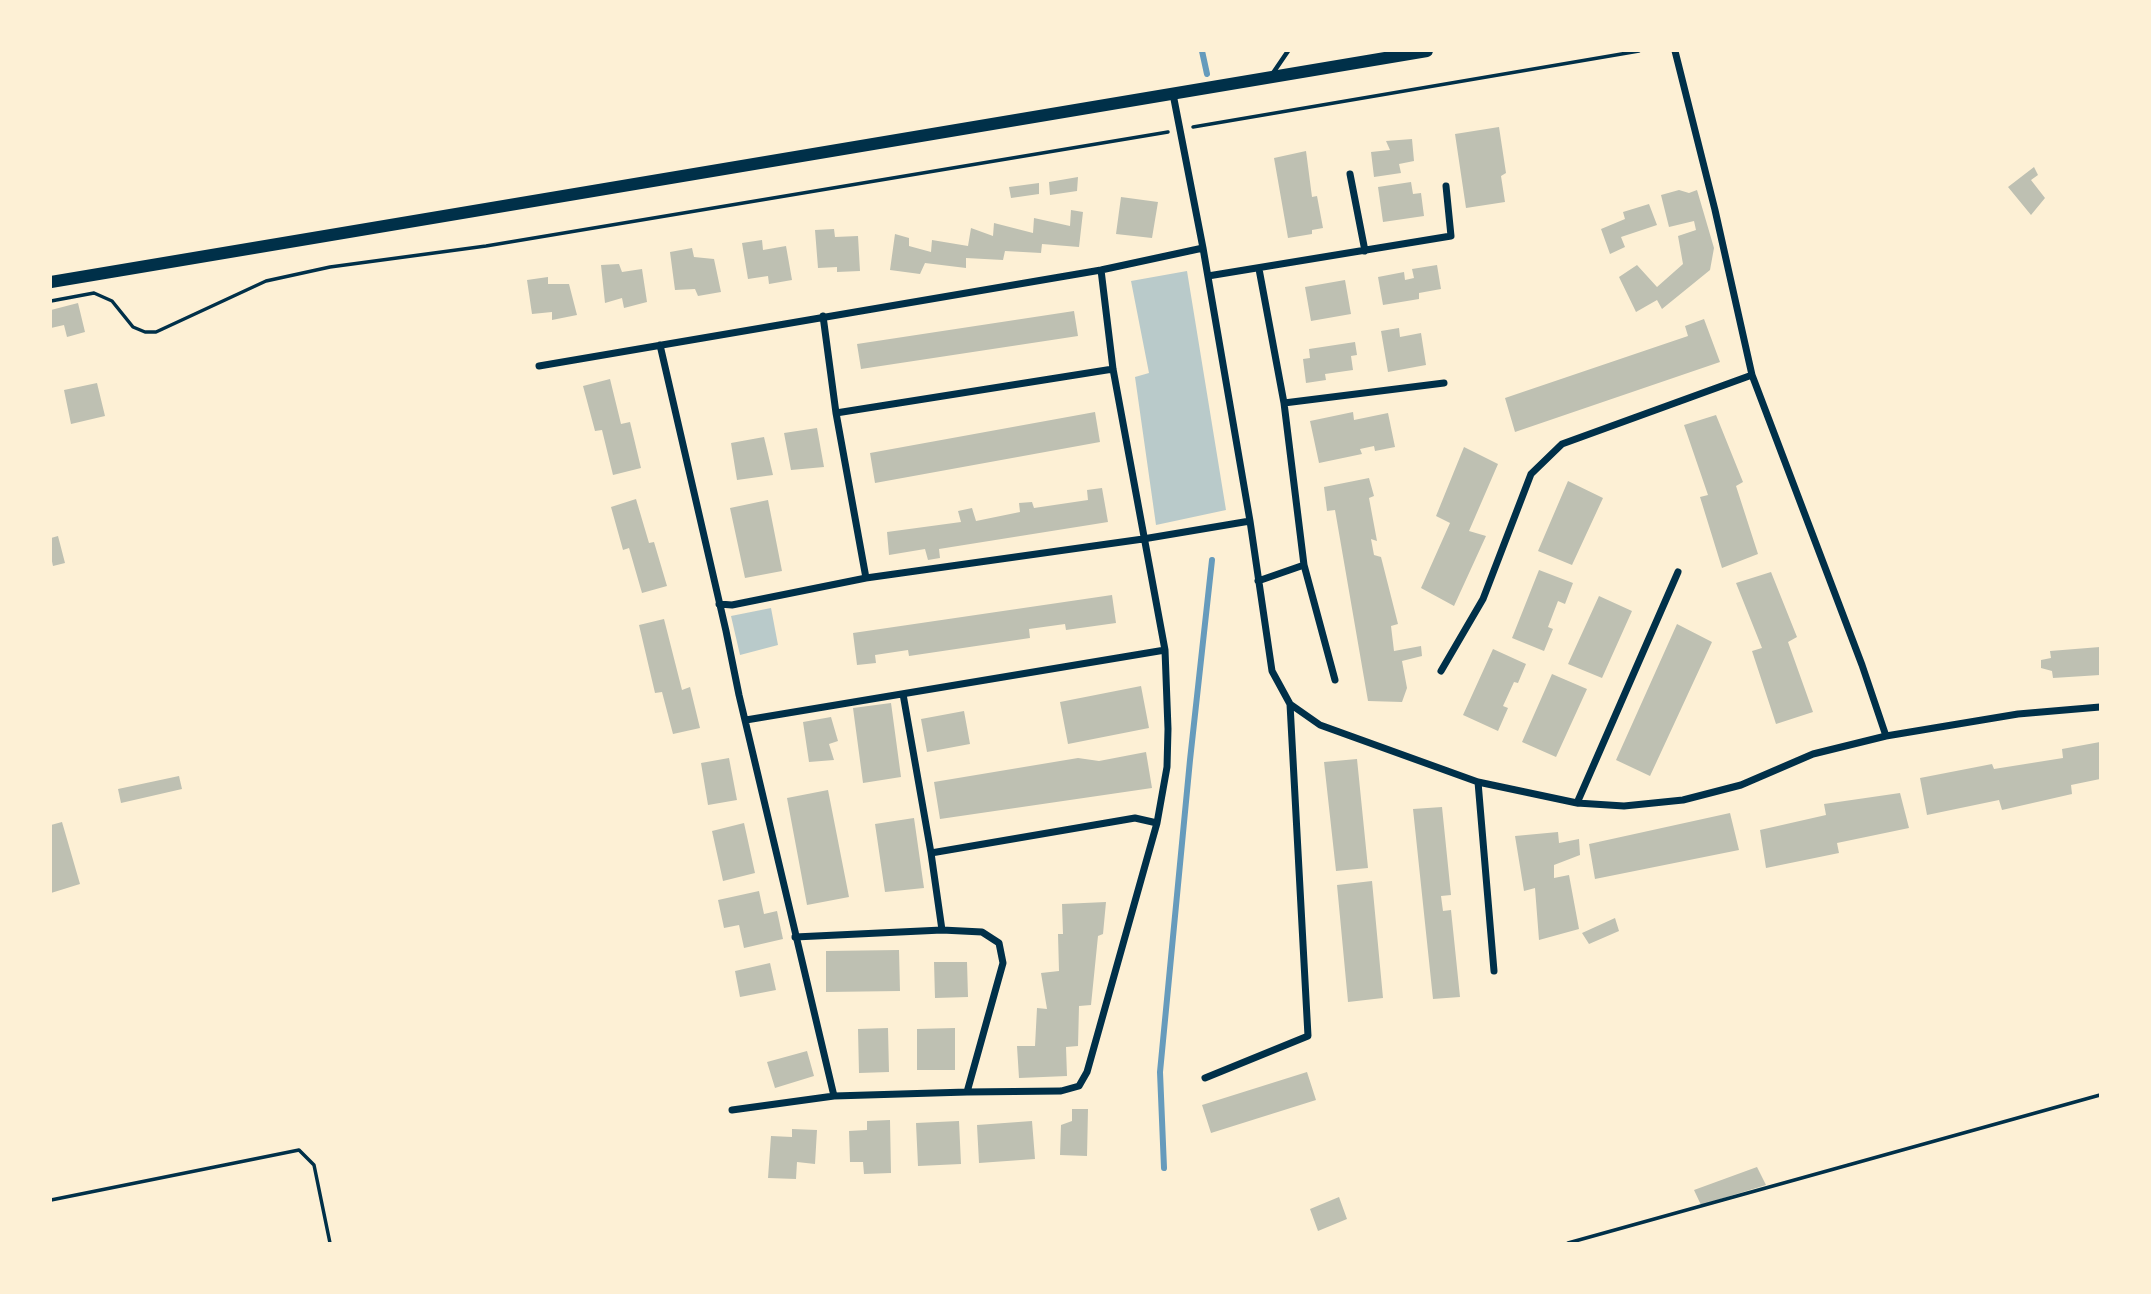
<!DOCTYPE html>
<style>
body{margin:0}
#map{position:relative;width:2151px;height:1294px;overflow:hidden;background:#fdf0d5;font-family:Signika,sans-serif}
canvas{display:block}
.frame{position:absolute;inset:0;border:52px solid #fdf0d5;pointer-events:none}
</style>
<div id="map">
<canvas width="2151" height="1294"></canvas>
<div class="frame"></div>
</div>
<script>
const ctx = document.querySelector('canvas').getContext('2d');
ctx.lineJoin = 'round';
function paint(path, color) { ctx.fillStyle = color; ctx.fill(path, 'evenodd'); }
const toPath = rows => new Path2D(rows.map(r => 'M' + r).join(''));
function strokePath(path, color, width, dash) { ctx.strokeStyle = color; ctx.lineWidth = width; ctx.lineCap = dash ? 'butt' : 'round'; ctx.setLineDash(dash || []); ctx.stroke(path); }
paint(toPath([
 [1187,271,1226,510,1156,525,1135,377,1149,373,1131,281],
 [771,608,778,645,740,655,731,616]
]), '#b9caca');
strokePath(toPath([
 [1202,51,1207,74],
 [1164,1168,1160,1072,1190,760,1212,560]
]), '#669bbc', 6);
paint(toPath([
 [1499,127,1506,173,1501,176,1505,202,1466,208,1455,134],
 [1412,139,1414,161,1399,164,1401,173,1374,177,1371,152,1390,150,1386,141],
 [1306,151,1312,197,1317,196,1323,228,1312,230,1312,234,1288,238,1274,158],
 [2034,167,2038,175,2031,180,2045,198,2031,215,2008,187],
 [1078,177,1077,191,1050,195,1049,182],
 [1411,182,1413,194,1421,193,1424,216,1383,222,1378,187],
 [1039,183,1039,194,1011,198,1009,187],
 [1679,190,1689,193,1697,190,1714,248,1710,270,1662,309,1657,300,1636,312,1619,277,1637,265,1657,287,1683,264,1678,236,1696,230,1694,221,1669,227,1661,195],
 [1121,197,1158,202,1152,238,1116,234],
 [1649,204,1657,225,1621,237,1625,247,1610,254,1601,229,1625,219,1623,212],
 [1071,210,1083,212,1079,247,1042,244,1041,253,1005,251,1003,260,966,258,966,268,925,263,920,274,890,270,895,234,909,238,909,246,931,252,932,240,968,246,971,228,993,236,994,223,1033,233,1034,218,1070,226],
 [834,229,835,237,858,236,860,271,837,272,837,267,818,268,815,230],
 [762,240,763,250,786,246,792,280,769,284,768,276,748,279,742,243],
 [692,248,694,257,714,259,721,292,698,296,695,289,675,290,670,252],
 [619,264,622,272,642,269,647,302,624,308,622,298,605,303,601,265],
 [1437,265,1441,289,1419,293,1419,299,1383,305,1378,277,1404,272,1405,280,1414,278,1412,269],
 [548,277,548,284,569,284,577,315,552,320,552,312,532,314,527,280],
 [1345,280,1351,314,1311,321,1305,287],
 [78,303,85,332,67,337,64,325,51,328,51,310],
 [1074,311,1078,336,861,369,857,344],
 [1704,319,1720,362,1515,432,1505,398,1688,336,1685,326],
 [1399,328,1400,337,1421,333,1426,365,1388,372,1381,331],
 [1355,342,1357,355,1351,356,1353,370,1325,374,1326,380,1306,383,1303,359,1310,358,1309,349],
 [610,379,621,424,630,422,641,468,613,475,602,430,595,431,583,386],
 [97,383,105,416,71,424,64,390],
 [1095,412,1100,442,875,483,870,453],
 [1353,412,1354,420,1388,413,1395,447,1375,451,1374,446,1360,449,1362,454,1319,463,1310,421],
 [1716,415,1743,482,1736,486,1758,554,1722,568,1700,497,1708,495,1684,425],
 [817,428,824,467,791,470,784,433],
 [764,437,773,475,737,480,731,443],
 [1464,447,1498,464,1469,531,1486,536,1454,606,1421,588,1450,523,1436,516],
 [1369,478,1374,496,1369,498,1377,541,1371,539,1374,555,1381,557,1398,624,1391,626,1394,651,1421,646,1422,656,1402,661,1407,688,1402,702,1368,701,1335,510,1327,511,1324,487],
 [1568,481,1603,498,1572,565,1538,551],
 [1102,488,1108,522,939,549,940,558,928,560,925,549,889,555,887,532,961,522,958,511,972,508,976,521,1020,512,1019,503,1032,502,1034,508,1088,500,1087,490],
 [636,499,649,543,654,542,667,586,642,593,629,548,623,550,611,507],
 [768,500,782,571,745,578,730,508],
 [58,536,65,563,53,566,51,557,51,538],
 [1539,570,1573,583,1565,604,1558,601,1548,627,1553,629,1544,651,1512,638],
 [1771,572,1797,637,1788,642,1813,712,1776,724,1752,651,1762,648,1736,583],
 [1112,595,1116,623,1066,630,1065,624,1029,629,1030,638,909,656,908,650,875,655,876,663,857,665,853,633],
 [1599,596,1632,611,1602,678,1568,664],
 [664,619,682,690,690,687,700,728,673,734,662,692,655,693,639,625],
 [1677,624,1712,642,1650,776,1616,760],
 [2100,647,2100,675,2053,678,2052,671,2041,668,2041,660,2051,658,2050,651],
 [1493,649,1526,664,1518,683,1514,682,1503,706,1508,708,1498,731,1463,715],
 [1552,674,1587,689,1556,757,1522,742],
 [1141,686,1149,728,1068,744,1060,702],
 [891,703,901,777,863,783,853,708],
 [964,711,970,744,927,752,921,719],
 [831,717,838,741,829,744,834,760,809,762,803,722],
 [2100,742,2100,779,2071,785,2072,794,2002,810,1999,800,1927,815,1920,778,1992,764,1994,769,2063,758,2062,749],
 [1146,752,1152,788,940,819,934,782,1078,758,1099,761],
 [729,758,737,800,708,805,701,763],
 [1357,759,1368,868,1336,871,1324,762],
 [179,776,182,789,121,803,118,789],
 [828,790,849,897,807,905,787,798],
 [1900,793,1909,828,1837,843,1839,853,1766,868,1760,830,1826,815,1824,804],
 [1442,807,1451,895,1441,896,1443,911,1451,910,1460,997,1433,999,1413,809],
 [1730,813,1739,850,1595,879,1589,844],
 [914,818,924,888,885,892,875,824],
 [62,822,80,884,51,893,51,825],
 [744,823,755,873,723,881,712,831],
 [1558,832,1559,843,1579,839,1580,855,1554,865,1554,878,1569,875,1579,929,1539,940,1535,888,1524,891,1515,836],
 [1372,881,1383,998,1348,1002,1337,885],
 [759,891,764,914,777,911,783,939,744,948,739,925,724,928,718,900],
 [1106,902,1103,934,1098,936,1091,1005,1079,1006,1078,1046,1066,1047,1067,1076,1019,1078,1017,1046,1035,1046,1037,1008,1047,1009,1041,973,1059,971,1058,934,1063,934,1062,904],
 [1615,918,1619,931,1589,944,1582,933],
 [899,950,900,991,826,992,826,951],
 [934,962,967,962,968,997,935,998],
 [770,963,776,990,740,997,735,971],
 [888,1028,889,1072,859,1073,858,1029],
 [955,1028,955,1070,917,1070,917,1029],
 [807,1051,814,1076,775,1088,767,1062],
 [1307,1072,1316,1100,1211,1133,1202,1105],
 [1072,1109,1088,1109,1087,1156,1060,1155,1061,1125,1072,1121],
 [890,1120,891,1173,864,1174,863,1162,850,1162,849,1131,867,1130,867,1121],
 [959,1121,961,1164,918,1166,916,1123],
 [1032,1121,1035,1159,979,1163,977,1125],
 [792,1129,817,1130,815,1164,797,1162,796,1179,768,1178,771,1136,792,1137],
 [1757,1167,1766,1185,1701,1205,1694,1190],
 [1339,1197,1347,1219,1318,1231,1310,1209]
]), '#bec0b2');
strokePath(toPath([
 [1193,127,1639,51],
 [51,301,94,293,112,301,133,327,145,332,156,332,266,281,330,267,486,246,1168,132],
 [51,1200,299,1150,314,1165,330,1243],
 [1568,1243,2100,1095]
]), '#003049', 3.5);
strokePath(toPath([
 [1273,73,1288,51]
]), '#003049', 4.5);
strokePath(toPath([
 [1675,51,1715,210,1752,375,1862,665,1886,736],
 [1173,94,1203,248,1250,521,1272,671,1290,704,1308,1036,1205,1078],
 [1350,174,1365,251],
 [1208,276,1451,236,1446,186],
 [823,316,836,413,866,578],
 [660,345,726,631,739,695,834,1096],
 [539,366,1101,270,1203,248],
 [1284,403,1444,383],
 [836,413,1113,369],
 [1304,565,1335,680],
 [1258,581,1304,565,1284,403,1259,269],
 [719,604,732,605,866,578,1143,539,1250,521],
 [1441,671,1483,599,1531,474,1562,444,1752,375],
 [903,694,931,853,942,930],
 [1290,704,1320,725,1478,782,1577,803,1624,806,1683,800,1741,785,1813,754,1886,736,2018,714,2100,707],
 [746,720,1165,650],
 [1478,782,1494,971],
 [1577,803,1678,572],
 [931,853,1135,818,1157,823],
 [795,937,942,930,982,932,999,943,1003,963,967,1092],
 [732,1110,834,1096,967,1092,1061,1091,1079,1086,1087,1072,1157,823,1167,767,1168,729,1165,650,1113,369,1101,270]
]), '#003049', 7);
strokePath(toPath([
 [51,282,1427,51]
]), '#003049', 12);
</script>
